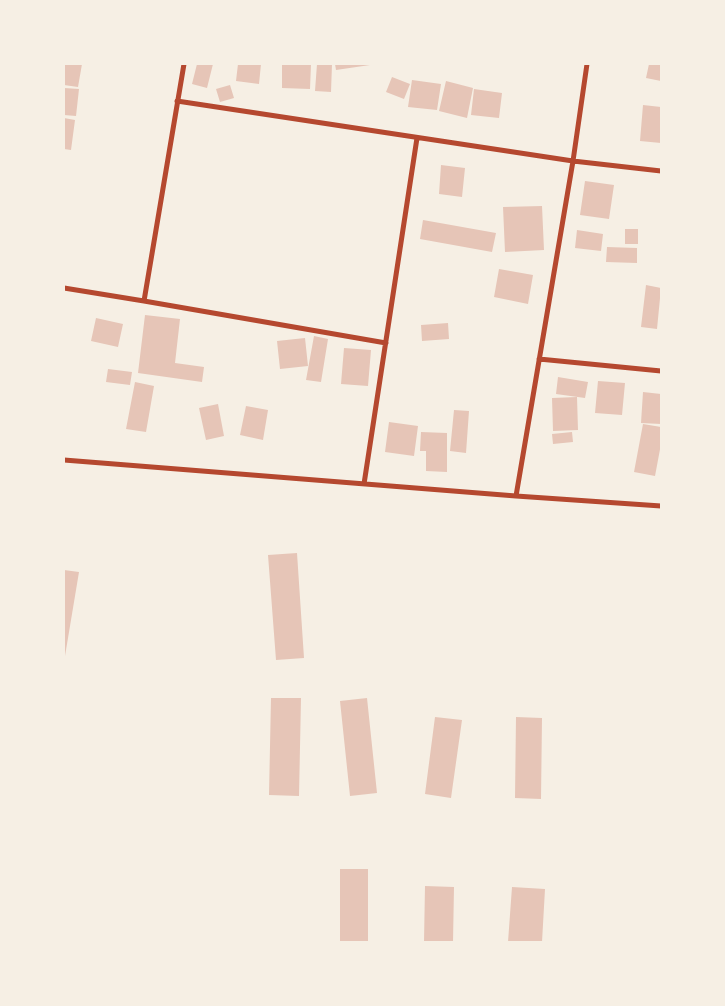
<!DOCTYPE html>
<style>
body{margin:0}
#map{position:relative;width:725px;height:1006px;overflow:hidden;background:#f6efe4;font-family:"DejaVu Sans",sans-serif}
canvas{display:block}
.frame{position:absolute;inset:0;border:65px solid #f6efe4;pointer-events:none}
</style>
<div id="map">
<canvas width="725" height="1006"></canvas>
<div class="frame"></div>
</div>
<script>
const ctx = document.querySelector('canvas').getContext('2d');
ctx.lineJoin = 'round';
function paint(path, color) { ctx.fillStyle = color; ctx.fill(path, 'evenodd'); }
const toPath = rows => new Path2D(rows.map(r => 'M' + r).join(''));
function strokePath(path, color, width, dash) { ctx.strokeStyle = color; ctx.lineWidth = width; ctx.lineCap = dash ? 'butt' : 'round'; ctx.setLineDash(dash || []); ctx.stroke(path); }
paint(toPath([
 [64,64,82,64,78,87,64,85],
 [197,64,213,64,207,88,192,84],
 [238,64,261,64,259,84,236,81],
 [282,64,311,64,310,89,282,88],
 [317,64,332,64,331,92,315,91],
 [335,64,370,64,370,65,336,70],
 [649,64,661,64,661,81,646,78],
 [392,77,410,84,404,99,386,92],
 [412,80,441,84,437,110,408,107],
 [446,81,473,88,467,118,439,111],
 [230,85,234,98,220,102,216,89],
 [64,88,79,89,76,116,64,115],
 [474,89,502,93,499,118,471,115],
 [643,105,661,107,661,143,640,141],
 [64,118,75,120,71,150,64,149],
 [441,165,465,168,462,197,439,194],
 [585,181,614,185,609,219,580,215],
 [542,206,544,250,505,252,503,207],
 [423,220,496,233,492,252,420,239],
 [625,229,638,229,638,244,625,244],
 [577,230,603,234,601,251,575,248],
 [607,247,637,248,637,263,606,262],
 [499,269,533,275,528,304,494,297],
 [646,285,661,288,657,329,641,327],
 [145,315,180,319,175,363,204,367,202,382,138,373],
 [96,318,123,324,118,347,91,341],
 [448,323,449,339,422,341,421,325],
 [314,336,328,339,321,382,306,380],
 [305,338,308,366,280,369,277,341],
 [344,348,371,350,368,386,341,384],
 [108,369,132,372,130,385,106,382],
 [558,377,588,382,585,398,556,394],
 [598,381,625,383,622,415,595,413],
 [135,382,154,386,146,432,126,429],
 [643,392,661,394,661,424,641,423],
 [577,397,578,430,553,431,552,398],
 [218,404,224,436,206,440,199,408],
 [246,406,268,410,263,440,240,435],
 [454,410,469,411,466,453,450,451],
 [389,422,418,426,414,456,385,452],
 [643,424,661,427,661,444,655,476,634,472],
 [421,432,447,433,447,472,426,471,426,451,420,451],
 [572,432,573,442,553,444,552,434],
 [297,553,304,658,276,660,268,555],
 [64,570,79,572,65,656,64,656],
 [271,698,301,698,299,796,269,795],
 [367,698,377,793,350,796,340,701],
 [435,717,462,720,451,798,425,794],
 [516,717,542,718,541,799,515,798],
 [340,869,368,869,368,942,340,942],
 [425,886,454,887,453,942,424,942],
 [512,887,545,889,542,942,508,942]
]), '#e6c5b7');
strokePath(toPath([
 [177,101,573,161,661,171],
 [64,288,144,301,184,64],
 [144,301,386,343],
 [539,359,661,371],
 [64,460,516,496,661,506],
 [364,484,417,138],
 [516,496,573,161,587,64]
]), '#b5482f', 5);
</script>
